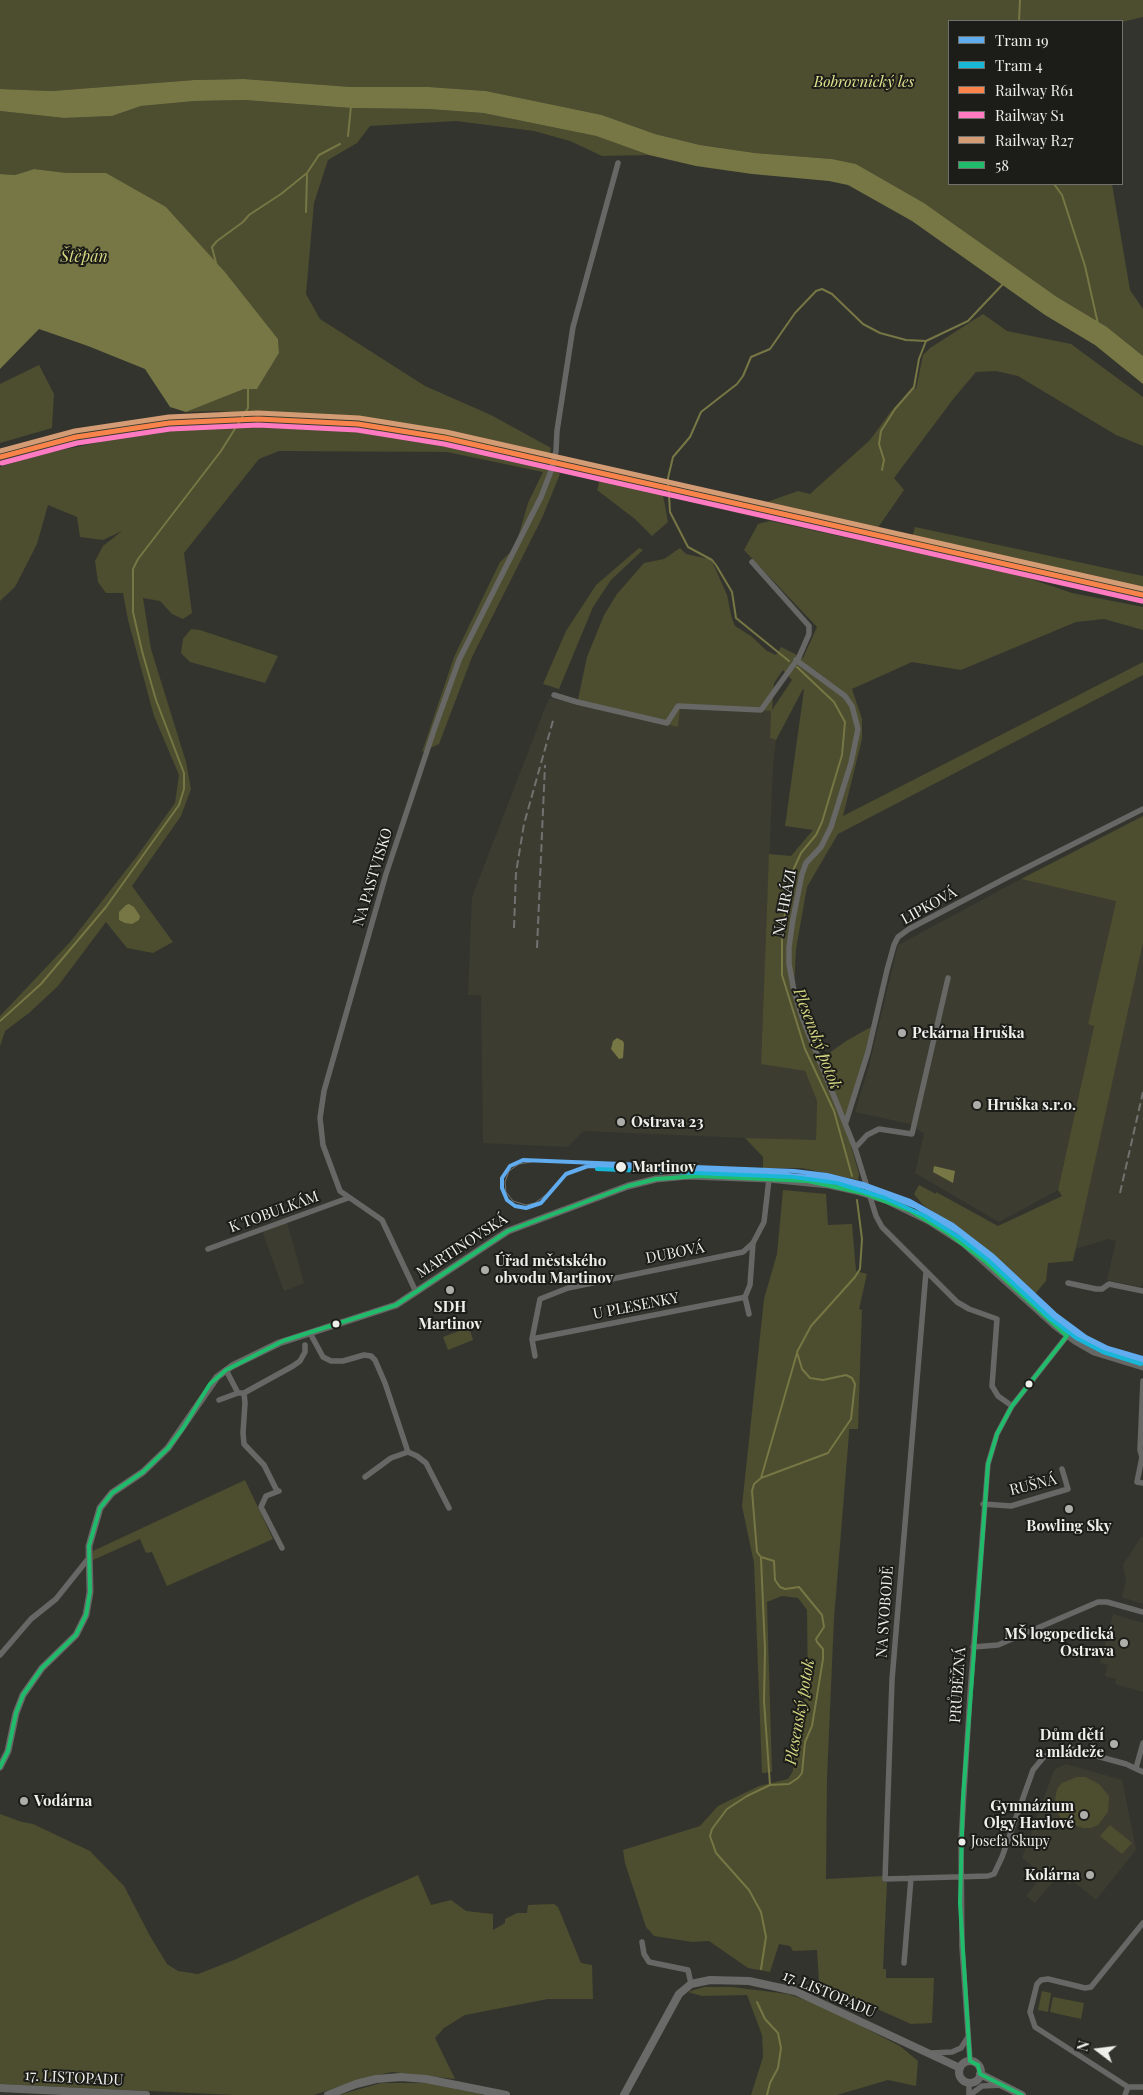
<!DOCTYPE html>
<meta charset="utf-8">
<style>
body{margin:0}
#map{position:relative;width:1143px;height:2095px;overflow:hidden;background:#34342f;font-family:"Playfair Display",serif}
canvas{display:block}
.legend{position:absolute;left:948px;top:20px;width:175px;height:165px;box-sizing:border-box;background:#1c1c19;border:1px solid #70706d;margin:0;padding:6px 9px;list-style:none;font-size:15px;color:#eeefea}
.legend li{display:flex;align-items:center;gap:10px;height:25px}
.legend b{width:25px;border:1px solid #70706d}
.north{position:absolute;left:1073px;top:2025px;width:50px;height:50px;-webkit-text-stroke:4px #1c1c19;paint-order:stroke;rotate:285deg;font-size:14px;font-weight:700;line-height:20px;text-align:center;color:#eeefea}
.north::after{content:'';display:block;margin:auto;width:18px;height:22px;background:#eeefea;clip-path:polygon(50% 0,100% 100%,50% 72%,0 100%)}
</style>
<div id="map">
<canvas width="1143" height="2095"></canvas>
<ul class="legend">
<li><b style="height:6px;background:#60acee"></b>Tram 19</li>
<li><b style="height:6px;background:#1ab6d8"></b>Tram 4</li>
<li><b style="height:6px;background:#f8844c"></b>Railway R61</li>
<li><b style="height:6px;background:#fe7ac1"></b>Railway S1</li>
<li><b style="height:6px;background:#d39c74"></b>Railway R27</li>
<li><b style="height:6px;background:#20bc6c"></b>58</li>
</ul>
<div class="north">N</div>
</div>
<script>
const ctx = document.querySelector('canvas').getContext('2d');
ctx.lineJoin = 'round';
function paint(path, color) { ctx.fillStyle = color; ctx.fill(path, 'evenodd'); }
const toPath = rows => new Path2D(rows.map(r => 'M' + r).join(''));
function strokePath(path, color, width, dash) { ctx.strokeStyle = color; ctx.lineWidth = width; ctx.lineCap = dash ? 'butt' : 'round'; ctx.setLineDash(dash || []); ctx.stroke(path); }
function label(font, color, halo, rows, align = 'center') {
  ctx.font = font + ' "Playfair Display",serif'; ctx.lineWidth = 4; ctx.setLineDash([]); ctx.textBaseline = 'middle'; ctx.strokeStyle = halo; ctx.fillStyle = color; for (const [text, x, y, turn = 0] of rows) {
    ctx.save(); ctx.translate(x, y); ctx.rotate((+turn || 0) * Math.PI / 180); ctx.textAlign = isNaN(turn) ? turn : align; if (halo) ctx.strokeText(text, 0, 0); ctx.fillText(text, 0, 0); ctx.restore();
  }
}
paint(toPath([
 [258,414,358,419,446,434,1143,590,1143,604,731,512,721,504,553,466,423,438,357,428,258,423,169,428,77,442,0,462,0,453,76,433,168,419],
 [549,698,678,727,679,707,771,711,770,738,776,740,773,766,761,1063,805,1071,817,1101,816,1141,583,1131,568,1147,483,1143,481,995,468,995,472,897],
 [1021,879,1116,900,1088,1024,1094,1025,1058,1190,999,1222,915,1173,924,1134,910,1124,855,1112,868,1070,898,945],
 [1143,943,1143,1282,1141,1287,1107,1280,1116,1241,1108,1239,1075,1249],
 [287,1222,304,1283,284,1291,262,1231],
 [1141,1537,1143,1537,1143,1604,1122,1597,1126,1581,1123,1565],
 [1113,1614,1143,1623,1143,1692,1115,1684,1116,1679,1105,1676,1108,1665,1100,1663],
 [1066,1764,1122,1780,1136,1850,1096,1900,1073,1881,1069,1885,1058,1876,1035,1903,1026,1896,1043,1875,1022,1858,1054,1770]
]), '#3c3d30');
paint(toPath([
 [0,0,1143,0,1143,17,1122,22,949,21,949,184,1112,184,1130,290,1143,309,1143,356,1107,327,1057,297,924,203,856,164,832,159,755,153,700,145,655,134,602,115,486,91,429,87,351,87,244,79,194,80,52,91,0,89],
 [244,100,351,108,428,109,483,113,596,136,649,155,602,156,570,141,534,131,456,121,370,126,357,143,328,160,314,203,306,294,320,319,425,386,491,415,551,448,549,457,375,421,218,411,186,412,244,389,257,389,279,353,278,339,225,272,166,207,67,173,34,169,15,175,0,174,0,111,64,118,112,116,141,106,195,101],
 [983,314,1007,331,1071,344,1143,397,1143,446,1116,435,1018,376,996,371,976,372,954,398,894,478,904,490,877,529,912,538,915,527,1143,576,1143,591,876,532,877,529,764,503,798,491,810,494,870,440,892,410,913,388,916,389,923,355,930,348],
 [39,365,54,394,52,428,0,443,0,384],
 [221,424,219,430,225,426,266,424,381,431,546,465,560,474,542,518,472,657,439,744,422,752,454,657,500,562,515,548,528,503,543,472,447,452,279,451,259,459,184,553,192,613,183,619,172,614,160,601,143,598,151,649,186,762,191,789,181,816,132,886,173,942,153,953,127,948,106,922,58,986,29,1013,5,1031,0,1046,0,1016,71,941,137,856,175,803,179,775,154,716,128,620,123,593,106,593,98,582,95,561,103,546,122,531,103,540,80,537,77,517,48,505,37,544,15,587,0,601,0,467,34,456,133,435],
 [600,479,663,495,668,522,652,536,635,519,597,490],
 [770,521,1022,576,1072,593,1143,607,1143,630,1104,619,1076,622,961,670,912,662,852,689,862,719,862,739,843,816,1143,662,1143,675,838,834,807,887,796,949,794,990,821,1059,846,1041,871,1027,857,1095,844,1121,859,1174,858,1180,802,1168,763,1168,763,1157,745,1138,816,1140,817,1101,805,1071,761,1064,769,854,791,856,813,830,785,826,804,690,803,689,776,740,770,738,771,711,680,707,678,727,577,704,587,657,604,615,617,594,644,563,664,559,680,548,686,554,709,559,712,561,727,595,732,619,735,626,751,636,767,651,776,655,781,647,803,658,817,627,744,550,758,524],
 [783,670,792,680,772,710,774,683],
 [639,548,643,550,611,580,593,607,559,689,543,684,566,631,596,585],
 [191,629,200,630,278,656,265,683,190,662,181,653,183,639],
 [1143,816,1143,943,1073,1261,1048,1263,1046,1281,1035,1294,974,1239,923,1205,914,1194,919,1185,936,1194,936,1192,998,1226,1062,1196,1058,1190,1094,1026,1088,1024,1116,901,1021,879],
 [783,1190,826,1194,828,1225,852,1224,856,1271,867,1274,859,1309,862,1310,858,1429,849,1429,849,1433,834,1619,827,1778,826,1879,883,1876,883,1882,887,1882,883,1969,886,1969,886,1978,934,1978,932,2023,911,2024,819,1983,817,1950,793,1951,790,1946,779,1944,770,1972,748,1968,709,1941,692,1942,654,1936,646,1927,625,1863,623,1850,700,1826,718,1806,759,1786,788,1779,793,1771,793,1742,801,1733,801,1704,808,1694,807,1610,798,1598,782,1596,767,1602,772,1772,762,1773,754,1563,742,1506,764,1299,777,1254],
 [469,1327,473,1340,448,1350,443,1337],
 [245,1480,273,1539,167,1586,152,1552,146,1553,140,1539,93,1560,93,1551],
 [1077,1777,1085,1777,1099,1784,1109,1796,1108,1812,1098,1825,1091,1828,1083,1828,1068,1823,1061,1819,1054,1805,1057,1789,1062,1783],
 [0,1814,22,1822,33,1824,90,1851,124,1886,150,1936,167,1964,178,1971,198,1974,234,1960,363,1899,418,1875,431,1905,451,1900,466,1911,493,1914,493,1930,505,1923,505,1919,517,1913,527,1913,528,1905,554,1904,558,1907,581,1963,592,1965,593,1999,548,1999,465,2015,444,2028,435,2038,455,2079,392,2072,365,2078,314,2095,234,2095,0,2084],
 [1110,1825,1132,1843,1122,1854,1100,1836],
 [704,1987,732,1987,788,1994,820,2005,900,2046,918,2061,916,2086,888,2080,837,2095,751,2095,763,2057,762,2035,747,1995,702,1996,688,1992],
 [1042,1991,1051,1993,1048,2012,1038,2010],
 [1053,1997,1084,2003,1081,2019,1050,2012],
 [381,2083,428,2083,484,2095,339,2095]
]), '#4d4d2f');
paint(toPath([
 [244,79,351,87,429,87,486,91,602,115,655,134,700,145,755,153,832,159,856,164,924,203,1057,297,1107,327,1143,356,1143,384,1095,345,1045,315,912,221,848,185,829,181,752,174,696,166,649,155,596,136,483,113,428,109,351,108,244,100,195,101,141,106,112,116,64,118,0,111,0,89,52,91,194,80],
 [34,169,67,173,106,173,166,207,225,272,278,339,279,353,257,389,244,389,186,412,170,407,145,369,88,346,39,329,0,369,0,174,15,175],
 [129,904,134,907,140,916,139,920,132,924,125,923,119,920,119,912,126,905],
 [617,1038,623,1041,624,1044,623,1058,619,1059,611,1049,613,1041],
 [934,1166,955,1171,953,1183,933,1172]
]), '#767744');
strokePath(toPath([
 [1019,21,1020,0],
 [348,136,351,106],
 [1054,184,1062,195,1085,266,1098,324],
 [306,212,307,175],
 [216,263,212,247,217,241,243,222,249,215,281,194,307,173,319,155,340,144],
 [882,470,884,460,879,444,881,431,895,409,914,387,919,359,926,341],
 [789,661,736,618,732,592,716,565,712,560,688,547,670,512,668,478,673,457,690,437,701,412,737,384,743,376,751,357,770,349,795,313,816,291,822,289,832,294,863,324,880,333,906,340,926,341,968,321,1003,284],
 [797,667,834,702,845,722,842,755,822,822,816,835,801,853,791,875,782,933,782,975,805,1049,834,1111,852,1176],
 [0,1021,41,984,106,907,179,805,184,789,184,773,156,700,142,651,133,612,133,569,138,559,221,451,248,408,248,388],
 [761,1478,797,1353],
 [761,1558,765,1649,764,1701,770,1785],
 [761,1969,766,1937,761,1912,749,1890,716,1853,710,1836,712,1829,727,1809,747,1796,770,1785,789,1784,798,1778,802,1773,805,1742,812,1726,823,1659,823,1649,817,1642,816,1639,824,1627,822,1615,799,1587,785,1589,780,1587,775,1580,774,1561,761,1557,757,1552,752,1491,754,1484,761,1478,828,1453,851,1419,855,1384,852,1378,846,1375,823,1380,810,1378,802,1369,797,1352,811,1326,855,1277,860,1269,862,1239,857,1200],
 [757,2002,765,2019,778,2033,781,2048,778,2068,770,2083,767,2095]
]), '#767744', 2);
strokePath(toPath([
 [796,660,845,696,852,706,858,729,851,763,831,827,821,847,806,863,802,874,793,919,789,947,789,964,794,991,803,1020,855,1148,876,1216,882,1227,957,1302,969,1309,997,1319,992,1386,998,1396,1012,1406],
 [554,695,577,702,667,723,678,706,761,710,799,657,809,634,809,626,752,562],
 [846,1122,868,1052,887,970,894,945,898,937,909,929,1008,877,1143,809],
 [855,1148,867,1135,879,1129,912,1134,948,978],
 [208,1249,348,1198],
 [926,1272,892,1680,885,1879,988,1876,994,1874,1002,1857,1033,1770,1043,1758,1052,1752,1071,1749,1126,1764,1143,1772],
 [1068,1283,1096,1289,1102,1289,1109,1284,1143,1291],
 [416,1292,382,1220,340,1191,323,1145,320,1118,324,1091,386,874,435,727,459,660,541,497,551,471,556,451,557,431,573,327,618,163],
 [745,1297,749,1314],
 [310,1333,323,1357,331,1361,343,1361,364,1355,371,1356,375,1360,385,1383,408,1452,417,1456,426,1463,449,1508],
 [532,1339,741,1298,745,1297,750,1285,753,1243],
 [535,1356,532,1339,540,1299,568,1288,743,1252,753,1243,764,1222,769,1179],
 [226,1370,238,1393],
 [1143,1381,1140,1450,1142,1457,1137,1482,1143,1483],
 [244,1393,245,1403,243,1433,244,1444,264,1465,277,1491],
 [219,1400,238,1393,244,1393,293,1366,300,1361,305,1352,305,1345],
 [365,1477,391,1458,408,1452],
 [279,1491,266,1496,261,1507,282,1548],
 [983,1504,1011,1506,1068,1489,1062,1469],
 [973,1647,998,1645,1098,1602,1107,1602,1143,1612],
 [0,1655,31,1619,56,1599,88,1559],
 [1136,1768,1143,1743],
 [642,1942,644,1954,649,1962,688,1970,691,1984],
 [904,1963,911,1878],
 [931,2053,952,2052,961,2048,968,2037],
 [970,2061,962,1947,961,1842,970,1694,988,1464,997,1434,1012,1406,1067,1336],
 [1128,2087,1143,2087],
 [969,2095,969,2082],
 [970,2095,982,2086,1002,2085],
 [1125,2095,1128,2087,1035,2027,1030,2012,1037,1984,1041,1980,1048,1979,1085,1988,1091,1987,1143,1923]
]), '#676766', 5.5);
strokePath(toPath([
 [0,1767,8,1751,16,1713,23,1695,42,1668,76,1635,86,1615,90,1592,89,1546,100,1508,112,1493,143,1472,168,1448,217,1377,232,1366,279,1343,396,1305,508,1231,628,1186,656,1179,688,1176,769,1179,829,1185,856,1191,888,1201,929,1221,963,1243,1055,1326,1075,1341,1094,1352,1143,1367]
]), '#676766', 7);
strokePath(toPath([
 '959 2072a11 11 0 1 1 22 0a11 11 0 1 1-22 0Z',
 [980,2074,1022,2095],
 [0,2088,146,2095],
 [328,2095,356,2084,376,2079,401,2077,426,2079,506,2095],
 [624,2095,679,1994,691,1984,710,1980,749,1981,795,1991,960,2068]
]), '#6a6a68', 8);
strokePath(toPath([
 [537,1161,519,1164,509,1171,505,1182,506,1192,513,1201,526,1205,535,1203,551,1191]
]), '#71716f', 1);
strokePath(toPath([
 [514,928,516,873,524,824,554,717],
 [537,948,545,765],
 [1120,1193,1143,1092]
]), '#71716f', 2, [8, 4]);
strokePath(toPath([
 [0,1767,8,1751,16,1713,23,1695,42,1668,76,1635,86,1615,90,1592,89,1546,100,1508,112,1493,143,1472,168,1448,183,1428,210,1384,226,1370,283,1341,396,1305,508,1231,628,1186,656,1179,699,1176,808,1181,863,1193,909,1210,948,1233,986,1262,1067,1336,1012,1406,997,1434,988,1464,963,1798,960,1903,970,2061,978,2065,980,2074,1022,2095]
]), '#20bc6c', 4);
strokePath(toPath([
 [0,457,76,437,169,423,258,419,358,424,445,438,1143,595]
]), '#f8844c', 5);
strokePath(toPath([
 [2,463,77,443,170,429,258,425,357,430,444,444,1142,601]
]), '#fe7ac1', 5);
strokePath(toPath([
 [0,451,75,431,169,417,258,413,359,418,446,432,1143,589]
]), '#d39c74', 5);
strokePath(toPath([
 [1143,1358,1108,1348,1086,1337,1055,1314,992,1255,953,1225,910,1201,863,1184,827,1175,794,1171,523,1160,510,1166,502,1178,502,1188,507,1200,515,1206,526,1208,541,1203,566,1174,588,1166,779,1174,821,1178,864,1187,916,1207,958,1232,992,1260,1058,1321,1079,1336,1104,1349,1143,1361]
]), '#60acee', 4);
strokePath(toPath([
 [597,1169,793,1177,837,1183,885,1198,925,1216,960,1238,988,1260,1051,1319,1076,1338,1103,1352,1141,1364]
]), '#1ab6d8', 4);
for (const [x, y, r, color] of [
 [902,1033,5,"#adaea9"],
 [977,1105,5,"#adaea9"],
 [621,1122,5,"#adaea9"],
 [621,1167,6,"#eeefea"],
 [485,1270,5,"#adaea9"],
 [450,1290,5,"#adaea9"],
 [336,1324,4.5,"#eeefea"],
 [1029,1384,4.5,"#eeefea"],
 [1069,1509,5,"#adaea9"],
 [1124,1643,5,"#adaea9"],
 [1114,1744,5,"#adaea9"],
 [24,1801,5,"#adaea9"],
 [1084,1815,5,"#adaea9"],
 [962,1842,4.5,"#eeefea"],
 [1090,1875,5,"#adaea9"]
]) { const dot = new Path2D(); dot.arc(x, y, r, 0, 2 * Math.PI); ctx.fillStyle = color; ctx.fill(dot); strokePath(dot, '#1c1c19', 2); }
label('14px', '#eeefea', '#1c1c19', [
 ["Josefa Skupy",971,1842]
], 'left');
label('italic 15px', '#e2e48f', '#1c1c19', [
 ["Bobrovnický les",864,82]
]);
label('15px', '#eeefea', '#1c1c19', [
 ["NA PASTVISKO",373,877,-73],
 ["NA HRÁZI",785,903,-79],
 ["LIPKOVÁ",929,906,-29],
 ["K TOBULKÁM",274,1212,-20],
 ["MARTINOVSKÁ",462,1246,-33],
 ["DUBOVÁ",675,1253,-11],
 ["U PLESENKY",636,1306,-11],
 ["RUŠNÁ",1033,1485,-14],
 ["NA SVOBODĚ",885,1612,-86],
 ["PRŮBĚŽNÁ",958,1685,-86],
 ["17. LISTOPADU",829,1994,23],
 ["17. LISTOPADU",74,2078,3]
]);
label('bold 15px', '#eeefea', '#1c1c19', [
 ["Pekárna Hruška",912,1033],
 ["Hruška s.r.o.",987,1105],
 ["Ostrava 23",631,1122],
 ["Úřad městského",495,1261],
 ["obvodu Martinov",495,1278],
 ["SDH",450,1307,"center"],
 ["Martinov",450,1324,"center"],
 ["Bowling Sky",1069,1526,"center"],
 ["MŠ logopedická",1114,1634,"right"],
 ["Ostrava",1114,1651,"right"],
 ["Dům dětí",1104,1735,"right"],
 ["a mládeže",1104,1752,"right"],
 ["Vodárna",34,1801],
 ["Gymnázium",1074,1806,"right"],
 ["Olgy Havlové",1074,1823,"right"],
 ["Kolárna",1080,1875,"right"]
], 'left');
label('bold 15px', '#eeefea', '#1c1c19', [
 ["Martinov",632,1167]
], 'left');
label('italic 16px', '#d7d883', '#1c1c19', [
 ["Štěpán",84,257],
 ["Plesenský potok",817,1039,69],
 ["Plesenský potok",800,1712,-80]
]);
</script>
